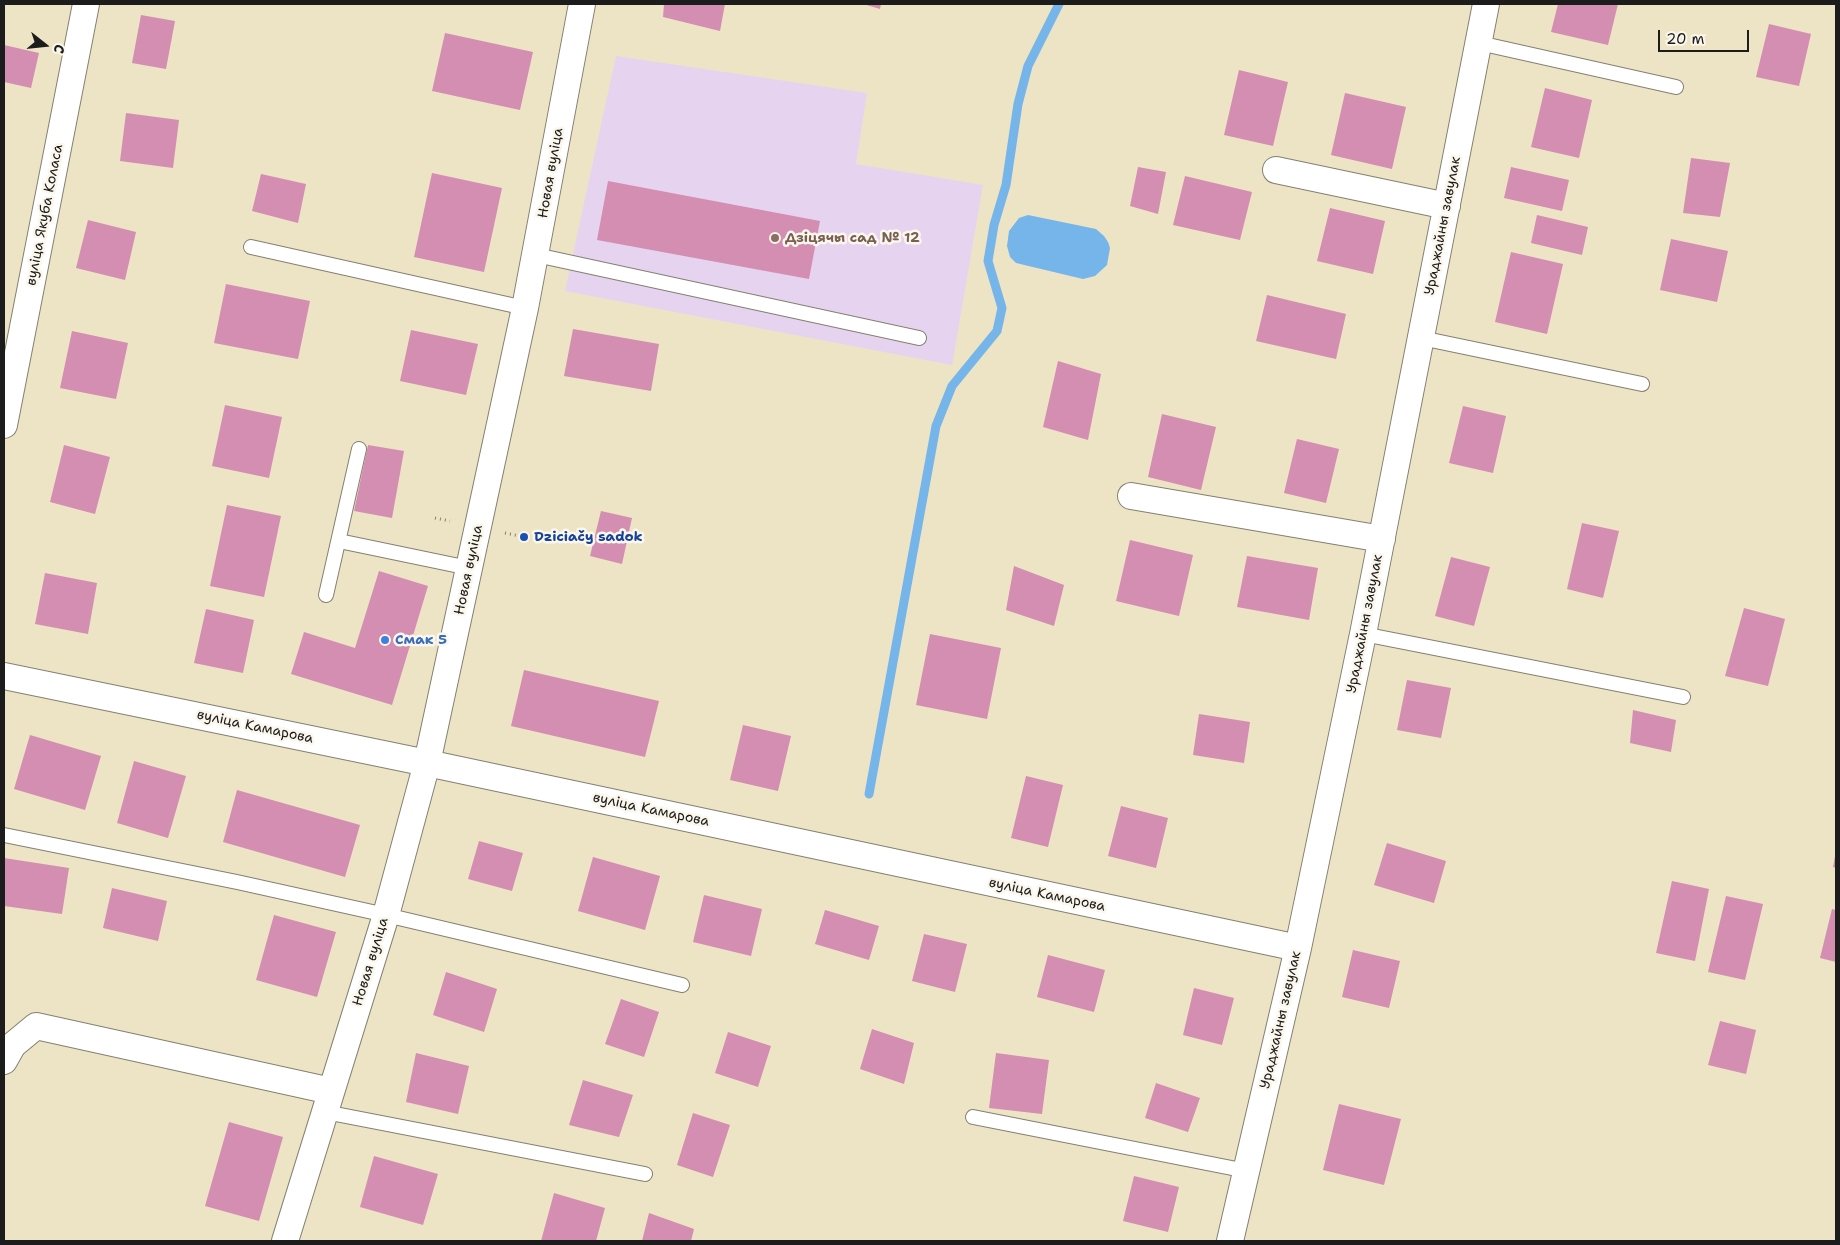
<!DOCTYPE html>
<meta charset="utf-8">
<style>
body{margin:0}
#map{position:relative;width:1840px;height:1245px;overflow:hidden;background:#ede4c6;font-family:"Shantell Sans",sans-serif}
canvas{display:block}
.frame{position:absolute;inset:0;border:5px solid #1c1c1c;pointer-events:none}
.north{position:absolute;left:20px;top:20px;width:50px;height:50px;-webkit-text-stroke:4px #fbf7ec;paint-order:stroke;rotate:106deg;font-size:14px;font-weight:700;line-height:20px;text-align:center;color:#1c1c1c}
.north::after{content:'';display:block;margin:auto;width:18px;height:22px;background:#1c1c1c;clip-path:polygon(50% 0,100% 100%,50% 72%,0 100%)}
.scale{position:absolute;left:1658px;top:30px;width:91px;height:22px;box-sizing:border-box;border:2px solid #1c1c1c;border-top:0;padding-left:6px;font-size:15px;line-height:18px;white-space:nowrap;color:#1c1c1c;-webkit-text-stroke:4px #fbf7ec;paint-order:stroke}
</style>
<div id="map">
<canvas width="1840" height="1245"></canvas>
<div class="frame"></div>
<div class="north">С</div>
<div class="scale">20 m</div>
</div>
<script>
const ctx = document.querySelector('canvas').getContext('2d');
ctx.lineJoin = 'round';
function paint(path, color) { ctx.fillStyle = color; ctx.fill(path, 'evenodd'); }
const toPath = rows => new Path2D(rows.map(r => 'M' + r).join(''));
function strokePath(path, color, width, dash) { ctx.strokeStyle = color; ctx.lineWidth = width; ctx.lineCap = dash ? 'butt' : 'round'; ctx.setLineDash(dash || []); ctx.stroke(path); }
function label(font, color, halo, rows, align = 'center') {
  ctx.font = font + ' "Shantell Sans",sans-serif'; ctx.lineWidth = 5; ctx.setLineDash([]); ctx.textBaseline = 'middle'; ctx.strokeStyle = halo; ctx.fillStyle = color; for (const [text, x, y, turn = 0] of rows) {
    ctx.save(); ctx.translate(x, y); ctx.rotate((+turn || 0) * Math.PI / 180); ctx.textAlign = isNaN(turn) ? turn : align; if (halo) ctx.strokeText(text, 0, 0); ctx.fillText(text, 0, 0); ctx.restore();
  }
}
paint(toPath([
 [616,56,867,93,856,164,983,185,952,365,565,291]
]), '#e6d3f0');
paint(toPath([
 [1028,215,1096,229,1104,236,1108,242,1110,248,1107,265,1095,276,1083,279,1016,263,1010,257,1007,246,1009,231,1019,218]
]), '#76b5e9');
strokePath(toPath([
 [869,794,936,426,952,386,997,331,1002,308,988,261,994,225,1006,185,1018,104,1028,66,1059,4]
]), '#76b5e9', 9);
paint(toPath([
 [664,4,725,4,720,31,663,17],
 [863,4,881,4,880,9],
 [1558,4,1618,4,1608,45,1551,32],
 [141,15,175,21,166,69,132,63],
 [1769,24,1811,34,1799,86,1756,77],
 [445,33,533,52,520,110,432,91],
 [4,45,39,53,31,88,4,82],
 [1239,70,1288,82,1273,146,1224,135],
 [1545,88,1592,100,1579,158,1531,147],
 [1345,93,1406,107,1392,169,1331,155],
 [126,113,179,120,173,168,120,161],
 [1691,158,1730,163,1720,217,1683,213],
 [1138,167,1166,172,1158,214,1130,206],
 [1511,167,1569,180,1562,211,1504,198],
 [432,173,502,188,484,272,414,257],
 [261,174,306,184,298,223,252,211],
 [1185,176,1252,192,1240,240,1173,225],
 [608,181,820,221,809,279,597,240],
 [1330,208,1385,221,1373,274,1317,261],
 [1537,215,1588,227,1582,255,1531,243],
 [88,220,136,232,125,280,76,268],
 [1671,239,1728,251,1717,302,1660,290],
 [1511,252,1563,264,1547,334,1495,322],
 [226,284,310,301,298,359,214,343],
 [1267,295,1346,314,1336,359,1256,341],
 [573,329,659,344,651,391,564,376],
 [411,330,478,344,466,395,400,381],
 [72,331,128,343,116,399,60,388],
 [1058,361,1101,374,1088,440,1043,427],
 [225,405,282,417,269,478,212,466],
 [1463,406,1506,416,1493,473,1449,463],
 [1162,414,1216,427,1201,490,1148,477],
 [1297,439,1339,449,1326,503,1284,493],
 [64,445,110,457,95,514,50,502],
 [368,445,404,451,392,518,354,511],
 [227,505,281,516,264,597,210,586],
 [601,511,632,518,622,564,590,556],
 [1582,523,1619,531,1603,598,1567,589],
 [1130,540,1193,555,1179,616,1116,601],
 [1247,556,1318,568,1309,620,1237,607],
 [1451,557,1490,567,1474,626,1435,616],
 [1014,566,1064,585,1054,626,1006,610],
 [379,571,428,586,392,705,291,674,304,632,355,648],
 [45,573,97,583,88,634,35,624],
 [1744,608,1785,619,1768,686,1725,676],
 [206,609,254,620,243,673,194,663],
 [930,634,1001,648,987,719,916,705],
 [524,670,659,701,645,757,511,726],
 [1407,680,1451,688,1441,738,1397,730],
 [1633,710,1676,720,1671,752,1630,743],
 [1199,714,1250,722,1244,763,1193,755],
 [743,725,791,736,778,791,730,780],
 [30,735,101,756,85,810,14,789],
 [134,761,186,776,168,838,117,823],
 [1026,776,1063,785,1048,847,1011,838],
 [237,790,360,825,345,877,223,842],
 [1121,806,1168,818,1156,868,1108,856],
 [479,841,523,853,512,891,468,879],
 [1387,843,1446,861,1434,903,1374,885],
 [1835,856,1836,856,1836,868,1833,867],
 [593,857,660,876,645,930,578,911],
 [4,858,69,868,62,914,4,906],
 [1672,881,1709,889,1695,961,1656,953],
 [112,888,167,901,158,941,103,928],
 [704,895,762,909,751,956,693,942],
 [1726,896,1763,904,1745,980,1708,972],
 [1832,909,1836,910,1836,962,1820,958],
 [825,910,879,926,869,960,815,944],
 [274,915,336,932,317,997,256,980],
 [924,934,967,944,955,992,912,981],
 [1353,950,1400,961,1389,1008,1342,997],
 [1048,955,1105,970,1094,1012,1037,997],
 [446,972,497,989,484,1032,433,1015],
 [1194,988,1234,998,1222,1045,1183,1035],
 [621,999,659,1012,644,1057,605,1044],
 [1720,1021,1756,1030,1746,1074,1708,1065],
 [872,1029,914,1043,904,1084,860,1069],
 [728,1032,771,1046,758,1087,715,1073],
 [416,1053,469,1066,458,1114,406,1102],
 [996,1053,1049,1060,1042,1114,989,1108],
 [583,1080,633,1095,619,1137,569,1125],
 [1156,1083,1200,1098,1188,1132,1145,1118],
 [1339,1104,1401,1119,1384,1185,1323,1170],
 [693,1113,730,1125,713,1177,677,1165],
 [229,1122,283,1137,259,1221,205,1206],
 [374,1156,438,1174,423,1225,360,1207],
 [1134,1176,1179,1187,1168,1232,1123,1221],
 [554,1193,605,1208,596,1241,541,1241],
 [649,1213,694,1229,691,1241,642,1241]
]), '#d38eb1');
const service = toPath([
 [1479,43,1676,87],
 [251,247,525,308],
 [536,255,919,338],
 [1421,338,1642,384],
 [339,541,469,568],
 [326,595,359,449],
 [1363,634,1683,697],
 [4,835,237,882,386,915,682,985],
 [325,1112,645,1174],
 [973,1117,1247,1171]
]);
const minor = toPath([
 [1276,170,1447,206],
 [4,425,86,4],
 [1131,496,1382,539],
 [4,676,427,763,1298,948],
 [4,1061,13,1045,36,1026,331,1091],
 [285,1241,386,915,427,763,525,308,582,4],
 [1230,1241,1298,948,1363,634,1486,4]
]);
strokePath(service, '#848071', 16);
strokePath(minor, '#848071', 28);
strokePath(toPath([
 [435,518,450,521],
 [505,533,524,537]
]), '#848071', 3, [1, 4]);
strokePath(service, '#fff', 14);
strokePath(minor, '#fff', 26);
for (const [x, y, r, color] of [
 [775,238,5,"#8d6e63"],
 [524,537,5,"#1a4fb4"],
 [385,640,5,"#3f7fe0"]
]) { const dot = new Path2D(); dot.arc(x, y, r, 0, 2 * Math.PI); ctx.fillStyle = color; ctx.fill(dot); strokePath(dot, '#fbf7ec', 2); }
label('14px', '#1c1c1c', '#fbf7ec', [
 ["Новая вуліца",551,173,-80],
 ["вуліца Якуба Коласа",45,215,-79],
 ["Ураджайны завулак",1443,226,-79],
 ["Новая вуліца",469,570,-78],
 ["Ураджайны завулак",1365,624,-79],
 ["вуліца Камарова",255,727,12],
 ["вуліца Камарова",651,810,12],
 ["вуліца Камарова",1047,895,12],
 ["Новая вуліца",371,962,-73],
 ["Ураджайны завулак",1281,1020,-77]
]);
label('bold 14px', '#785e54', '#fbf7ec', [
 ["Дзіцячы сад № 12",785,238]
], 'left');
label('bold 14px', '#164399', '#fbf7ec', [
 ["Dziciačy sadok",534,537]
], 'left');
label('bold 14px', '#366cbe', '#fbf7ec', [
 ["Смак 5",395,640]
], 'left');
</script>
